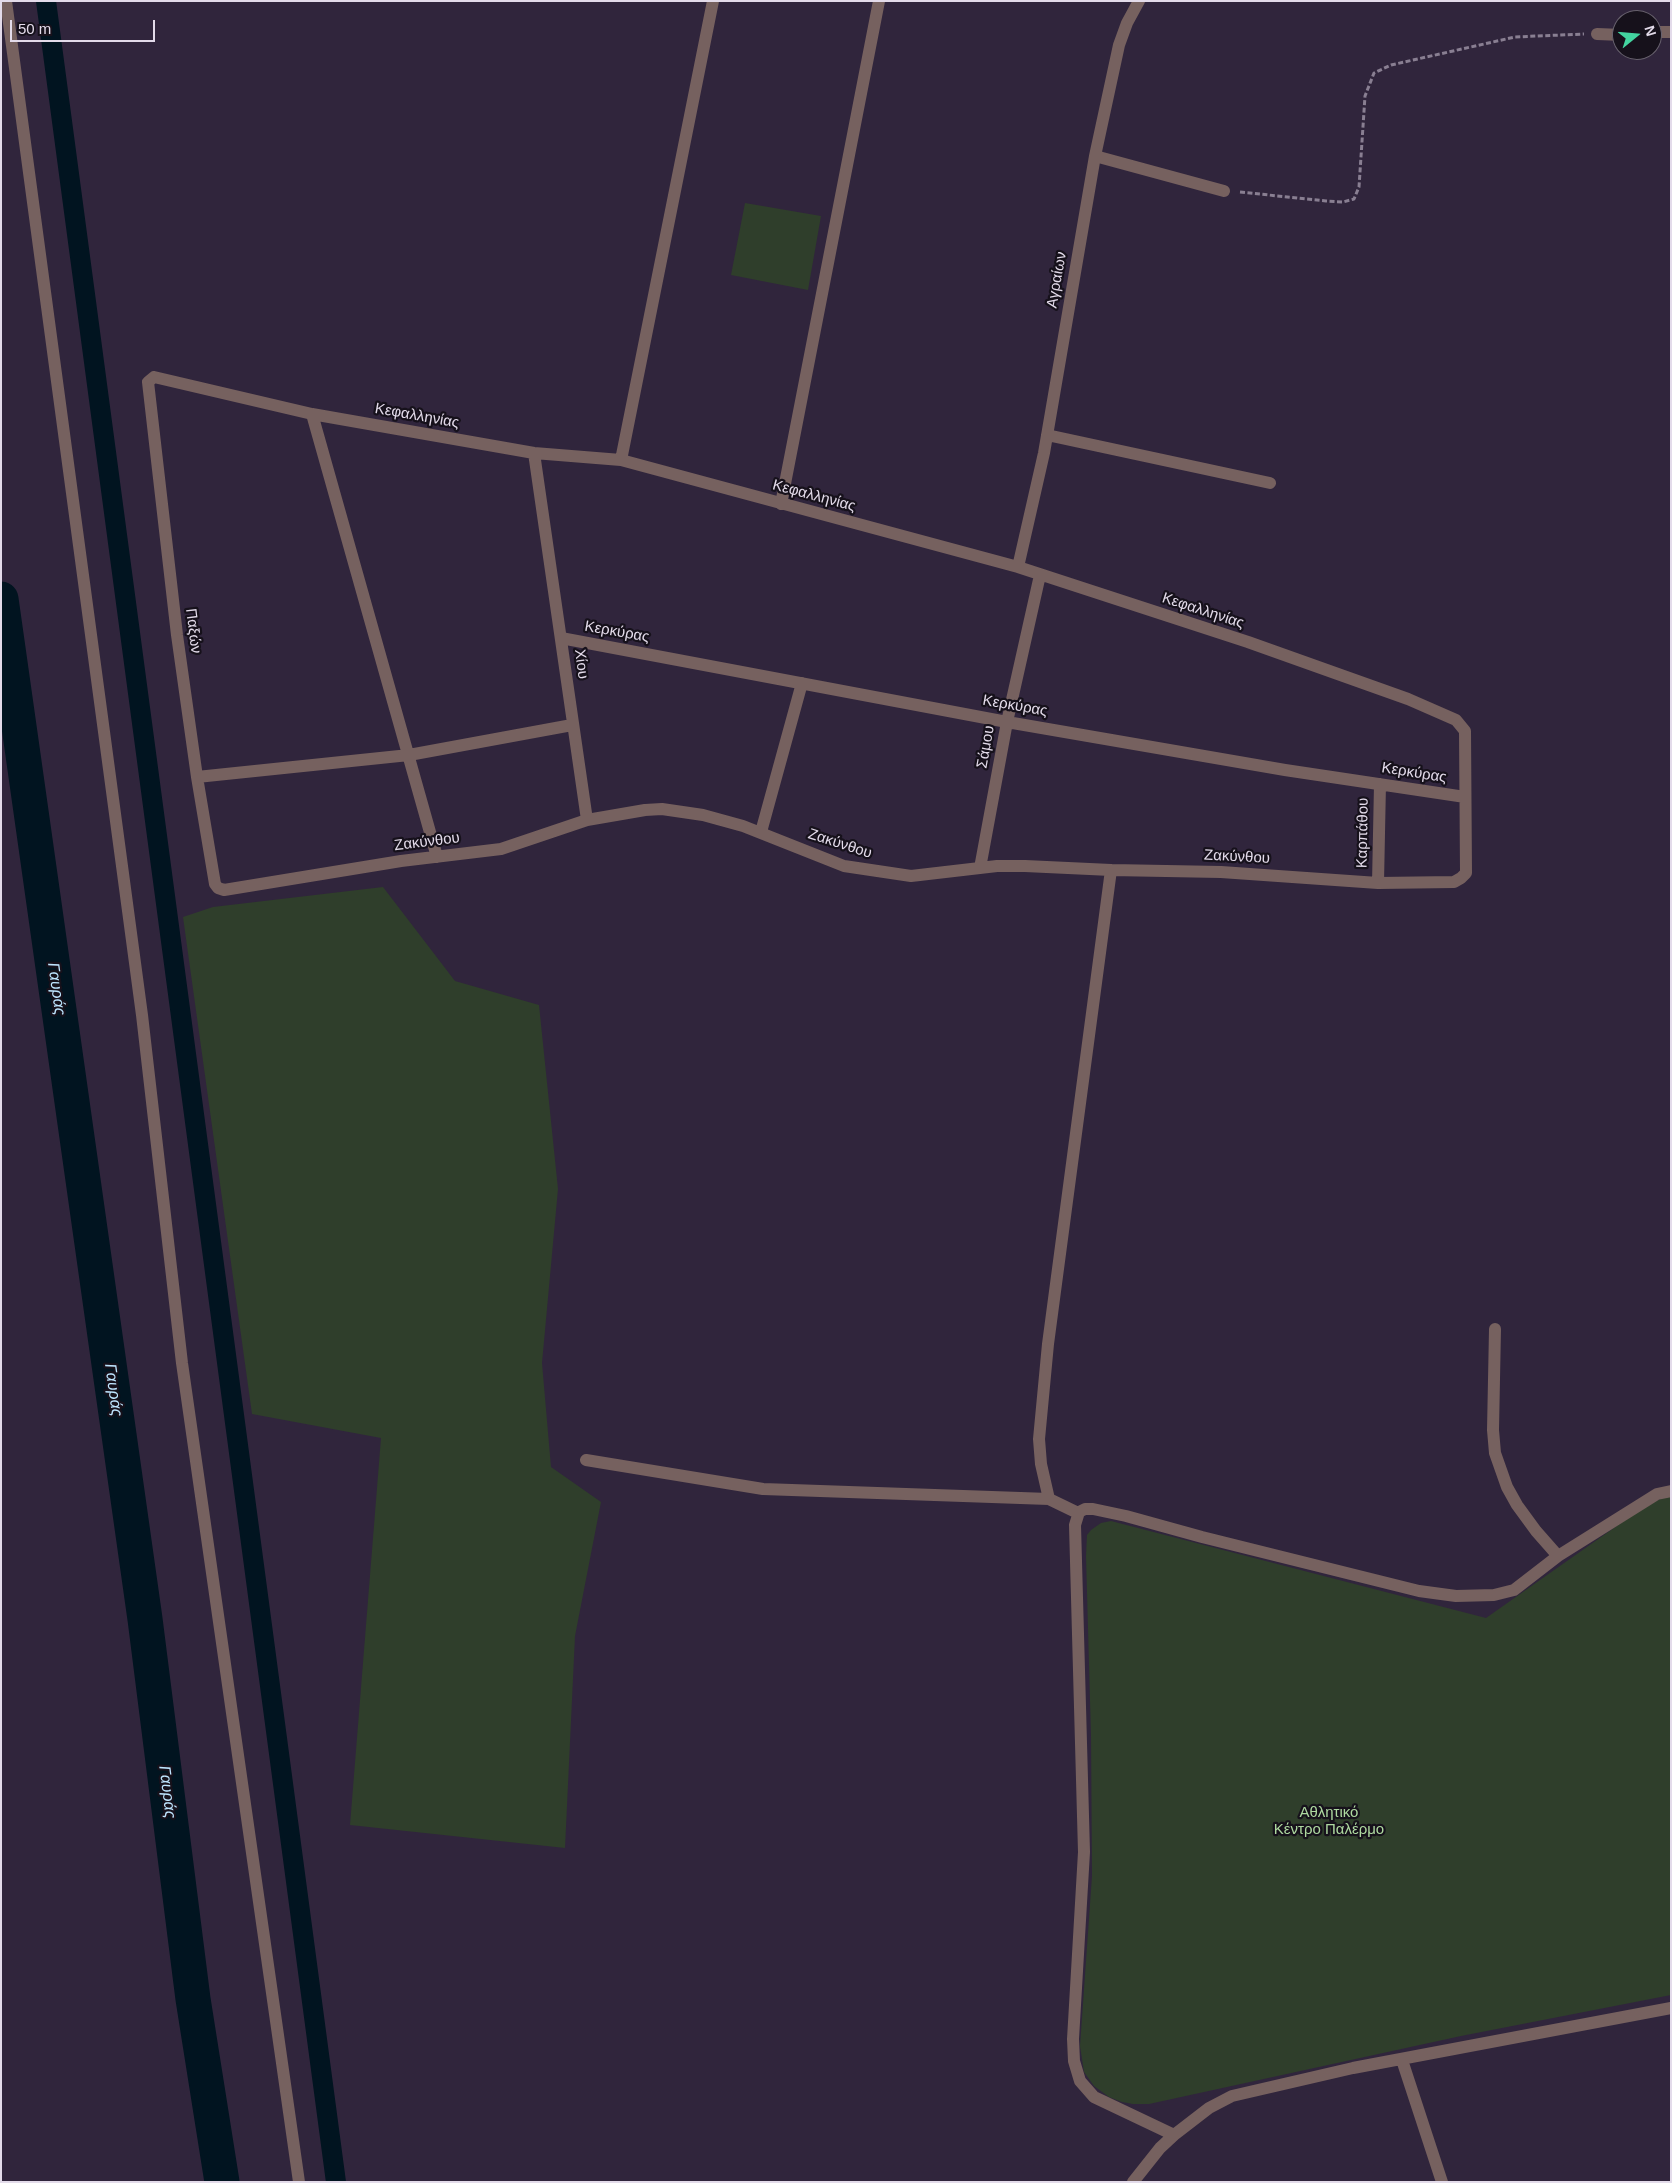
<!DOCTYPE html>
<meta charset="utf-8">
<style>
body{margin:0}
#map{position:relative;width:1672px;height:2183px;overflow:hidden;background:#30253c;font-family:Arial,sans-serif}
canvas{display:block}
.frame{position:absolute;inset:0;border:2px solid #e3dbea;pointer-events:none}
.north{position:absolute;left:1612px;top:10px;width:50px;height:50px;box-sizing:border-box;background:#16111b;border:1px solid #68626e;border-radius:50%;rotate:73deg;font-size:14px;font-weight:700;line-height:20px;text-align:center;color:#e3dbea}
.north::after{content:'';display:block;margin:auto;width:18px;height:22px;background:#43d4a0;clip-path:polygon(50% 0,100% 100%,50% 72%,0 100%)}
.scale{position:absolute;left:10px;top:20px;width:145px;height:22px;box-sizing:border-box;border:2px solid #e3dbea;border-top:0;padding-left:6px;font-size:15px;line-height:18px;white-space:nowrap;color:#e3dbea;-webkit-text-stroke:4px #16111b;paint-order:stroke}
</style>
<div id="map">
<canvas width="1672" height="2183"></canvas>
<div class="frame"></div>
<div class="north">N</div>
<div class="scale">50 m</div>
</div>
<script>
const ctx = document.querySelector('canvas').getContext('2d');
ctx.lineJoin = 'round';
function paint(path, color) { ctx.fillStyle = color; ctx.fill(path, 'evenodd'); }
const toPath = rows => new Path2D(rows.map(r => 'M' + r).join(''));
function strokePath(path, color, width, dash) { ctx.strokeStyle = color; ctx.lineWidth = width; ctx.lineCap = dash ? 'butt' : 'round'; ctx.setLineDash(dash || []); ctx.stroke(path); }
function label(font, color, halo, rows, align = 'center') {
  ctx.font = font + ' Arial,sans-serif'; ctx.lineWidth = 4.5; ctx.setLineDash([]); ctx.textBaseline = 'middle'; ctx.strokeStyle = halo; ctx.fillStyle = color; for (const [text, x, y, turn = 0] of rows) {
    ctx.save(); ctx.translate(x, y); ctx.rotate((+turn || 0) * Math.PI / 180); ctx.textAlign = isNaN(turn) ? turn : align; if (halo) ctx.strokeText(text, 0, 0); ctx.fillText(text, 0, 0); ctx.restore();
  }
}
paint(toPath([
 [745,203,821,216,808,290,731,275],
 [383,887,455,981,539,1005,558,1189,542,1363,551,1467,601,1502,575,1636,565,1848,350,1825,381,1438,252,1414,183,917,213,907],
 [1671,1495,1671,1995,1461,2036,1149,2104,1133,2104,1122,2102,1109,2097,1094,2086,1084,2072,1080,2046,1092,1876,1091,1736,1086,1556,1087,1535,1091,1530,1101,1523,1111,1521,1486,1618,1648,1504]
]), '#2f3e2b');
strokePath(toPath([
 [46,1,336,2182]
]), '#011420', 20);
strokePath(toPath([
 [1,599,145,1619,193,1999,222,2182]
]), '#011420', 35);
strokePath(toPath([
 [1240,192,1326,201,1343,202,1354,199,1359,187,1365,96,1374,73,1391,65,1515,37,1584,34]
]), '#897f92', 3, [5, 2.5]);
strokePath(toPath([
 [6,1,142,1015,182,1363,299,2182],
 [1652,32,1671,32],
 [1597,34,1622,35],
 [1095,156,1224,191],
 [154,377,312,414,534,453,621,460,1018,567,1248,642,1408,699,1456,720,1465,731,1466,873,1461,878,1454,882,1378,883,1221,872,1111,870,1025,866,997,866,911,876,844,866,743,826,703,815,662,809,645,810,587,820,501,849,401,861,224,890,218,888,215,884,197,777,177,635,148,382,154,377],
 [312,414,437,857],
 [1047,435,1270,483],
 [534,453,587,820],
 [621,460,713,1],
 [781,504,879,1],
 [1018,567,1044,453,1095,156,1119,45,1127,23,1139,1],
 [561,638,1007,722,1285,770,1465,797],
 [197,777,409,755,572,725],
 [761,832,802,683],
 [980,868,1007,722,1040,575],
 [1378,883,1380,784],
 [1495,1329,1493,1430,1495,1453,1507,1487,1517,1505,1536,1531,1558,1556],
 [586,1460,763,1489,1049,1499],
 [1078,1513,1049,1499,1041,1464,1039,1439,1048,1344,1111,870],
 [1402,2060,1442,2182],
 [1174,2135,1094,2097,1080,2081,1074,2061,1073,2039,1084,1852,1075,1525,1079,1512,1085,1509,1093,1509,1126,1516,1202,1537,1419,1591,1456,1596,1494,1595,1514,1590,1558,1556,1657,1494,1671,1491],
 [1133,2182,1160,2148,1174,2135,1209,2108,1232,2096,1353,2068,1671,2008]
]), '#76615f', 12);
label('15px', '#e3dbea', '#16111b', [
 ["Αγραίων",1057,280,-80],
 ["Κεφαλληνίας",417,416,10],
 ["Κεφαλληνίας",814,496,15],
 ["Κεφαλληνίας",1203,611,18],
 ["Παξών",193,631,83],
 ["Κερκύρας",617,632,10],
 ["Χίου",581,664,83],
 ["Κερκύρας",1015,706,10],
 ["Σάμου",986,747,-80],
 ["Κερκύρας",1414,773,9],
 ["Καρπάθου",1363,833,-89],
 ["Ζακύνθου",427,842,-7],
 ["Ζακύνθου",840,844,18],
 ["Ζακύνθου",1237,857,3]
]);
label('15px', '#aed9a0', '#16111b', [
 ["Αθλητικό",1329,1813],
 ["Κέντρο Παλέρμο",1329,1830]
]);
label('italic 16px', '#bee5ff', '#16111b', [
 ["Γαυράς",56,989,82],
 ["Γαυράς",113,1390,82],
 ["Γαυράς",167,1792,83]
]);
</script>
